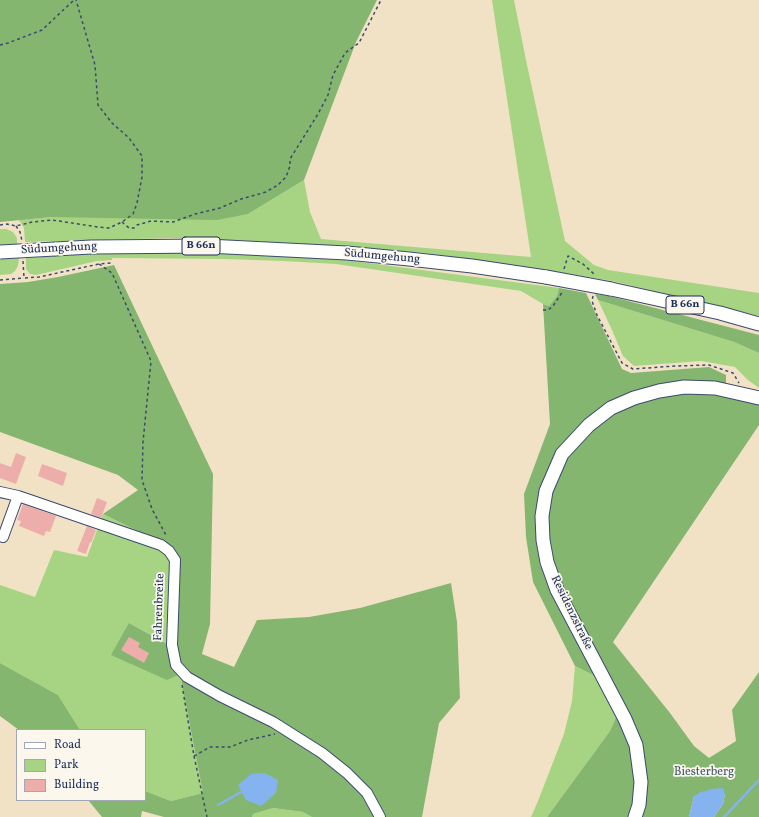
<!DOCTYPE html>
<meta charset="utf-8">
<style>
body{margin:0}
#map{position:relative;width:759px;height:817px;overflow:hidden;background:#f2e2c5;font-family:Vollkorn,serif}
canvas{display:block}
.legend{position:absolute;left:16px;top:729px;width:130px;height:72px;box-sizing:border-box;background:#fbf7ec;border:1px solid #a1a7b3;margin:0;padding:5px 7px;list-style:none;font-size:12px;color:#1b2f5e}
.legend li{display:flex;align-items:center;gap:8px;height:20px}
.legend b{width:20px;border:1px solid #a1a7b3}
</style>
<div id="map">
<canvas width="759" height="817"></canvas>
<ul class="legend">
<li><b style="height:5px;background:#fff"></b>Road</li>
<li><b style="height:11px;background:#a6d482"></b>Park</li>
<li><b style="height:11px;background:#edadab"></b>Building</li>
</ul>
</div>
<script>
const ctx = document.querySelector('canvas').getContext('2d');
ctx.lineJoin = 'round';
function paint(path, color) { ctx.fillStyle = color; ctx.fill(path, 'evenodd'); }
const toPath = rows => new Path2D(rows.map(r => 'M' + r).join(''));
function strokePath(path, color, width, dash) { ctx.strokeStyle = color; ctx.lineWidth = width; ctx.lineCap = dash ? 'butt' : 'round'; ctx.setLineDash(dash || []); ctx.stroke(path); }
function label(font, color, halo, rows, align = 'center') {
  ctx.font = font + ' Vollkorn,serif'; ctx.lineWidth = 3.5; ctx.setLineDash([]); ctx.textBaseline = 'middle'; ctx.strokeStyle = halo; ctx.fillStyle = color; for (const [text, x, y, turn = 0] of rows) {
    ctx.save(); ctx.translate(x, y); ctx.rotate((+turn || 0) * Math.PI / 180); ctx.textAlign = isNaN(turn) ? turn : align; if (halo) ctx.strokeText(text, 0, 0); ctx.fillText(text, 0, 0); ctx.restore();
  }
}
paint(toPath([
 [492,0,514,0,526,60,565,241,594,265,608,270,759,293,759,316,612,281,547,270,425,253,326,245,249,241,172,238,25,242,24,228,19,220,52,217,248,214,304,180,310,212,321,239,531,257],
 [0,229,6,229,13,232,17,238,17,244,0,245],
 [121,252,249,254,338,259,559,288,557,296,549,306,543,304,521,291,336,264,283,261,225,259,112,258,112,260,97,261,36,275,30,274,26,269,26,258],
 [19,258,18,266,15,271,11,274,0,275,0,259],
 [598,300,734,342,759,353,759,388,748,380,735,367,701,361,634,366,623,356,612,330],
 [103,514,162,543,179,558,175,648,129,623,180,674,203,793,171,801,145,791,145,730,80,730,58,695,0,663,0,585,35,597,54,550,87,557],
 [575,666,595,676,616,717,610,731,547,817,531,817,538,801,564,734,572,701],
 [273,808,303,812,312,817,252,817,253,814]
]), '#a6d482');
paint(toPath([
 [0,0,377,0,356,42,304,180,248,214,217,220,52,217,0,222],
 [114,265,213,474,210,624,202,654,234,667,257,620,309,617,360,608,451,583,457,622,460,698,439,723,422,817,312,817,303,812,273,808,253,814,252,817,164,817,142,811,141,817,102,817,88,800,145,800,145,791,171,801,203,793,180,674,167,680,111,655,129,623,169,645,179,559,162,543,103,514,138,490,118,475,0,432,0,284,28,282,58,277],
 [559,288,586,293,622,369,631,373,709,367,726,375,726,396,759,405,759,425,613,642,670,713,694,746,709,758,736,741,732,710,759,672,759,817,714,817,723,804,725,794,694,796,689,817,547,817,610,731,616,717,595,676,575,666,533,582,526,537,524,494,550,424,543,304,549,306,557,296],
 [595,294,609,296,759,335,759,353,734,342,598,300],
 [0,663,58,695,80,730,19,730,0,716]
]), '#84b670');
paint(toPath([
 [265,773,278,780,276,793,261,806,246,800,238,785,251,774],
 [723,788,725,794,723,804,714,817,689,817,694,796,701,792,712,789]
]), '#84b3ef');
strokePath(toPath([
 [218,805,241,792],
 [724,817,759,780]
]), '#84b3ef', 2.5);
paint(toPath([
 [16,453,26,457,16,484,0,478,0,463,11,467],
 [42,464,67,473,63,486,38,476],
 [97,498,107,502,101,518,91,514],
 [23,504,56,516,50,532,46,531,44,536,19,526,21,521,17,520],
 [87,526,96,530,91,543,90,542,86,554,77,551],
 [129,637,140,643,138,647,149,653,144,663,121,650]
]), '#edadab');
const minor = toPath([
 [0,492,18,496,161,545,169,551,175,560,172,645,176,665,187,677,220,696,273,722,322,753,347,773,367,793,380,817],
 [0,536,3,537,18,496]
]);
const major = toPath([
 [55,249,91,247,207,246,347,253,409,259,472,266,546,277],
 [611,289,720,313,759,324],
 [635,817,639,805,641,782,636,745,625,719,557,590,547,562,543,540,542,516,546,491,562,454,589,425,611,408,634,398,659,391,684,387,715,388,759,398]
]);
strokePath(minor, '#3b4a6d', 12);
strokePath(major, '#3b4a6d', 15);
strokePath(toPath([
 [0,45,8,43,42,30,74,0],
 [122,222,129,228,134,228,137,225,151,221,173,222,195,214,220,208,241,199,266,192,278,185,286,177,290,166,290,159,318,114,328,95,333,75,345,53,359,43,381,0],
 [0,225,7,224,16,226,32,222,52,220,98,227,109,228,122,222,133,214,137,203,142,177,142,156,129,138,112,123,98,105,95,65,76,0],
 [16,226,20,232,22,241],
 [23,261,24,278,39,277,99,264,111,263],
 [99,264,112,273,151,361,143,442,142,480,152,509,167,537],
 [564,269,568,256,583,264,594,274],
 [0,280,24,278],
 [593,296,592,301,597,315,622,363,633,369,675,366,709,365,733,373,739,383],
 [543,310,548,310,553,306,563,291],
 [182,685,194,756,207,817],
 [194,756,210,747,230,747,248,740,275,734]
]), '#3b4a6d', 1.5, [3, 3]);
strokePath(minor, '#fff', 10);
strokePath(major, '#fff', 13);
const majorBridge = toPath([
 [0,252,55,249],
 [546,277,611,289]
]);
strokePath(majorBridge, '#3b4a6d', 15, []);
strokePath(majorBridge, '#fff', 13);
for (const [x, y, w] of [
 [201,246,38],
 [685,305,38]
]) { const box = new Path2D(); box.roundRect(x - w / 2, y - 9, w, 18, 3); ctx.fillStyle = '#fbf7ec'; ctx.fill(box); strokePath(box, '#1b2f5e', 1); }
label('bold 11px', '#1b2f5e', null, [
 ["B 66n",201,246],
 ["B 66n",685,305]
]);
label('12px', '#1b2f5e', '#fbf7ec', [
 ["Südumgehung",59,249,-3],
 ["Südumgehung",382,257,5],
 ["Fahrenbreite",160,607,-88],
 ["Residenzstraße",571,613,64]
]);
label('12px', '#3e5867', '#fbf7ec', [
 ["Biesterberg",704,773]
]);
</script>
